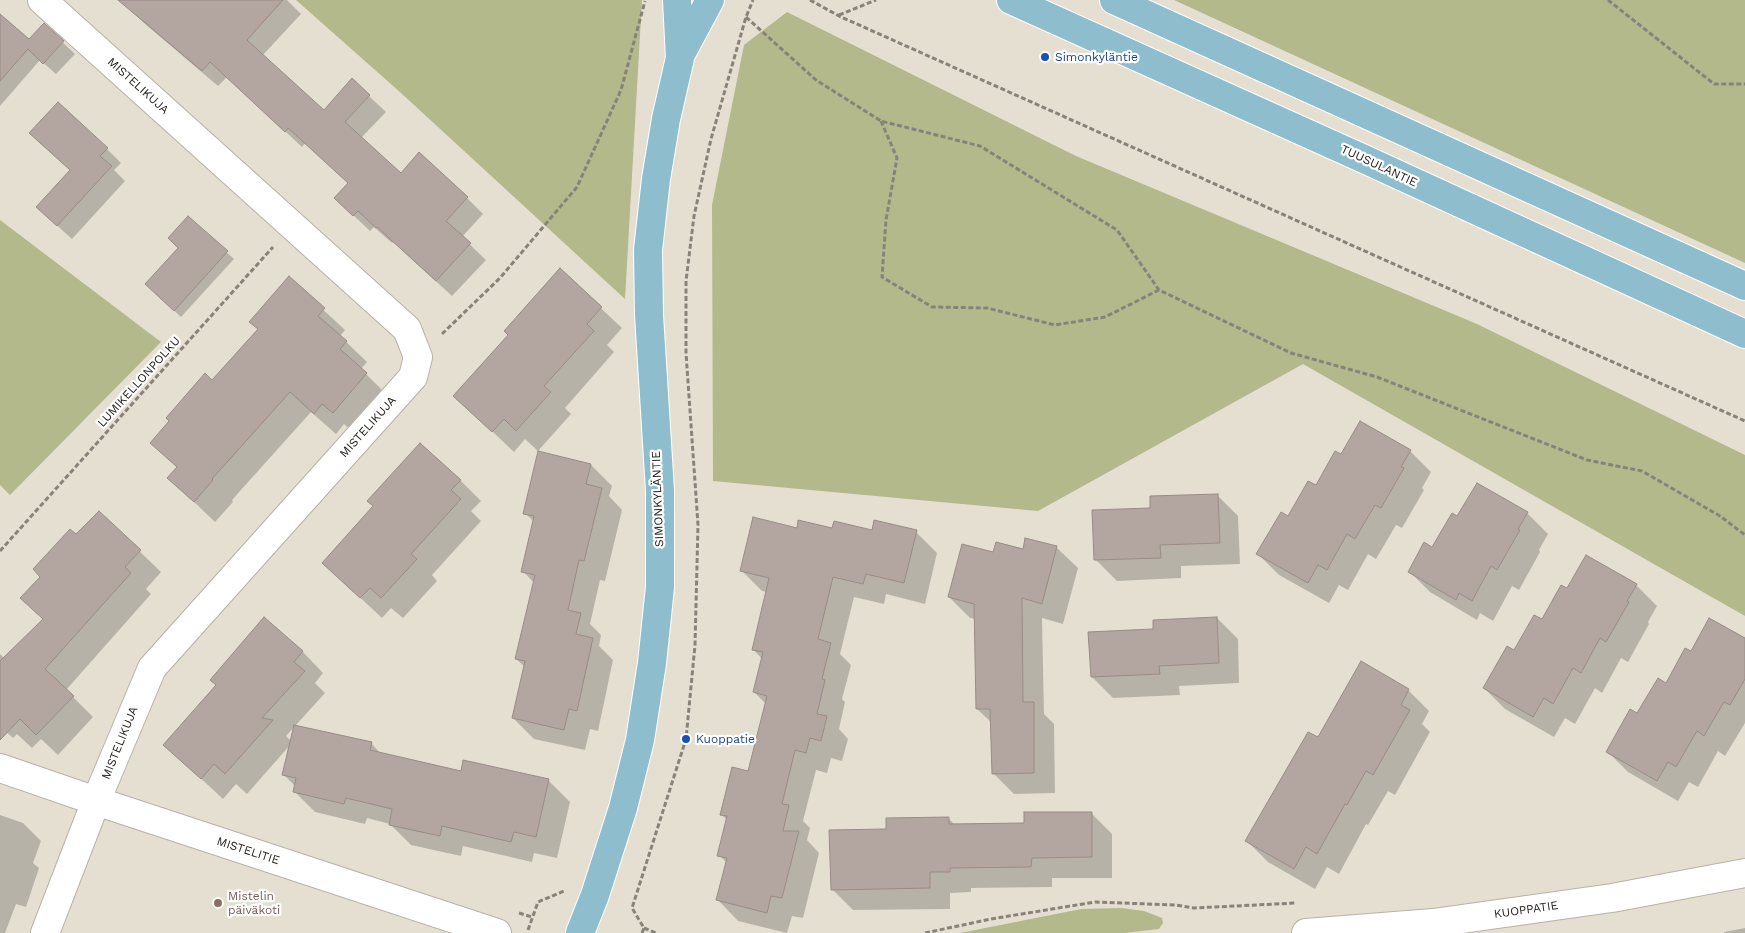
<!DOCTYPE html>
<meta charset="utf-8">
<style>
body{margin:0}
canvas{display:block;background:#e5dfd2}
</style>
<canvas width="1745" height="933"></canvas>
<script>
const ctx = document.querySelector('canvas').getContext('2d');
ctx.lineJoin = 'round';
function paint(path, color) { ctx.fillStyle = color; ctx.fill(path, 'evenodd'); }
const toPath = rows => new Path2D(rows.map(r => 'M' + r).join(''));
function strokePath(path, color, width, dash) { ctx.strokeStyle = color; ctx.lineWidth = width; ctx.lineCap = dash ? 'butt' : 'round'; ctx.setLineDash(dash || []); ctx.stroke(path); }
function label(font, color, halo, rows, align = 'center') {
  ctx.font = font + ' "Work Sans",sans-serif'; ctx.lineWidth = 4.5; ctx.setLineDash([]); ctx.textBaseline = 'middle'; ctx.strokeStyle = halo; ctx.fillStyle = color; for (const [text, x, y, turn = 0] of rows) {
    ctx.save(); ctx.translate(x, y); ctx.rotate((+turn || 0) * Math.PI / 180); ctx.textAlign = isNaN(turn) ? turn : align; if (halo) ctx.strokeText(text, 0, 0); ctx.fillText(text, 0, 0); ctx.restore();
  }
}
paint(toPath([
 [296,0,642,0,625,299,401,93],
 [1174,0,1745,0,1745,263],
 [787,12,1076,156,1477,324,1745,455,1745,616,1303,364,1038,511,713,481,712,205,744,45],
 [0,220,161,342,10,495,0,485],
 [1122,908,1144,911,1162,918,1163,923,1159,929,1125,933,960,933,1081,909]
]), '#b3b98b');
paint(toPath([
 [133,0,287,0,301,14,262,56,324,112,352,80,386,112,361,138,401,175,467,198,483,214,462,237,486,260,452,296,393,242,392,243,374,227,370,231,352,214,349,184,305,143,302,147,227,77,218,86,144,23,128,7],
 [0,16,29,41,44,25,75,54,56,74,40,60,0,106],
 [107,149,121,163,114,170,125,181,72,239,52,221,71,171],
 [188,217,234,259,181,317,153,291,180,248],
 [560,270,622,328,607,345,614,352,565,408,571,414,538,451,525,439,514,452,455,396,510,335],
 [289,278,345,330,340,336,367,362,361,369,387,395,354,433,344,424,336,434,311,412,232,500,233,502,215,522,169,478,178,468,152,442,212,381,259,329],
 [1410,451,1431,472,1422,488,1424,490,1402,528,1396,525,1376,559,1368,554,1348,590,1339,585,1329,603,1279,575,1258,554,1341,456],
 [591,465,612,486,609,496,622,510,605,581,600,580,590,624,601,635,599,646,613,660,598,731,590,729,585,750,534,739,513,718,525,667,516,659,534,583,523,571,534,522,525,513],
 [460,480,481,501,471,511,481,521,432,575,437,581,403,618,391,608,382,618,323,563,375,507],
 [1217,495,1238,516,1240,564,1181,566,1181,578,1117,581,1096,560,1152,509],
 [99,512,161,572,146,589,151,594,66,690,93,717,58,755,41,739,32,748,17,734,13,738,0,726,0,654,4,658,44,620,22,598],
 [1527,513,1548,534,1539,550,1540,552,1519,590,1512,586,1493,621,1480,613,1477,620,1430,592,1409,571,1433,549,1458,517],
 [797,529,916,532,937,553,925,604,886,594,884,604,854,597,840,654,851,665,842,699,845,702,839,729,848,739,842,761,831,758,827,773,816,770,803,821,810,828,807,840,819,853,803,918,792,916,787,933,738,921,718,900,727,863,719,855,727,820,721,814,749,772,766,704,754,692,762,659,753,649,767,592,762,591,741,570],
 [1026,539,1057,548,1078,568,1063,624,1042,618,1044,714,1054,724,1055,793,1014,794,993,773,992,723,977,709,976,619,970,618,949,597,994,553,1024,550],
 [1636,585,1657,606,1648,622,1649,624,1628,662,1621,658,1602,693,1595,688,1575,724,1565,718,1554,737,1505,709,1484,688,1568,589],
 [1217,618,1238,639,1239,683,1179,686,1180,695,1113,698,1092,677],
 [264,619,303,652,323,673,315,683,325,693,286,736,291,741,371,743,381,754,462,772,464,762,549,781,570,802,557,858,534,853,532,862,463,846,461,856,411,845,390,824,367,818,365,824,315,812,294,791,295,786,284,775,291,744,247,794,236,784,223,799,165,745,217,686],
 [1745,640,1745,723,1725,756,1718,751,1698,787,1689,782,1678,801,1628,772,1607,751,1666,684,1691,653],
 [1361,663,1408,690,1429,711,1422,724,1430,732,1395,795,1388,791,1368,825,1366,824,1339,874,1327,867,1315,889,1268,862,1247,841,1318,738],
 [1091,813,1112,834,1112,878,1052,878,1052,887,971,888,971,892,950,893,950,909,853,910,832,889,888,830,948,818,955,825,1025,824],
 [0,815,23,823,41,841,33,863,39,868,26,907,16,904,5,933,0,933],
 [1745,928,1745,933,1724,933,1724,932]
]), '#0003');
const building = toPath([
 [118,0,283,0,247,40,324,110,352,78,370,95,345,122,401,173,419,152,468,197,446,221,471,243,436,281,377,227,376,228,358,211,353,216,334,198,348,183,288,128,285,132,210,62,202,71,118,0],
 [0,14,29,39,44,23,64,41,43,64,28,49,0,81,0,14],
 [58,102,108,148,100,156,112,166,57,226,36,207,70,170,29,133,58,102],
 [188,216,228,251,174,311,145,284,178,248,168,238,188,216],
 [560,268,602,307,587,324,594,331,544,386,551,392,516,431,504,419,492,432,453,396,508,335,504,331,560,268],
 [289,276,325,308,318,316,347,341,340,349,367,373,333,413,322,404,314,414,290,392,212,479,213,480,194,502,167,478,177,467,150,443,169,421,166,418,205,373,212,380,258,329,249,322,289,276],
 [1360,421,1411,450,1401,467,1404,468,1381,508,1375,505,1355,539,1347,534,1327,570,1318,565,1308,583,1256,554,1281,512,1288,516,1308,481,1316,485,1335,451,1341,454,1360,421],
 [420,443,461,480,451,490,461,499,411,554,417,559,381,598,370,588,360,598,322,563,373,506,367,501,420,443],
 [538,451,591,464,586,484,602,488,584,561,579,560,568,610,581,613,576,634,593,638,577,711,569,709,564,730,512,718,525,661,515,659,535,575,521,572,534,516,523,514,538,451],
 [1477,483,1528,512,1518,529,1520,530,1497,570,1491,566,1472,601,1459,593,1456,600,1408,572,1424,542,1432,547,1452,513,1457,516,1477,483],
 [1218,494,1220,543,1160,545,1161,558,1094,560,1092,510,1150,508,1150,496,1218,494],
 [99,511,141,550,125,567,131,573,45,669,74,696,36,735,20,719,0,740,0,661,43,619,20,598,40,577,33,569,70,529,76,534,99,511],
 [753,517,797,528,798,520,832,528,834,521,872,530,874,520,917,530,904,583,866,574,863,584,833,577,818,639,831,643,822,679,825,680,817,714,827,716,821,741,810,738,806,753,795,750,782,804,789,805,783,831,799,831,782,898,771,896,767,913,716,900,727,858,717,856,727,816,720,815,732,767,748,771,767,696,753,692,763,652,752,650,769,578,740,571,753,517],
 [1025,538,1057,546,1042,604,1022,598,1023,702,1034,702,1034,773,992,774,990,709,976,709,974,604,948,597,962,544,993,552,996,542,1023,549,1025,538],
 [1586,555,1637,584,1627,601,1629,602,1606,642,1600,638,1581,673,1573,668,1553,704,1544,698,1533,717,1483,688,1507,646,1514,650,1534,615,1542,619,1561,585,1567,588,1586,555],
 [264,617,303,651,294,662,305,671,262,718,273,720,225,774,214,764,201,779,163,745,216,685,210,680,264,617],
 [1217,617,1219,663,1159,666,1160,674,1091,677,1088,632,1153,629,1153,620,1217,617],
 [1709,618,1745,638,1745,679,1730,705,1724,702,1704,736,1697,731,1676,767,1668,762,1657,781,1606,752,1630,709,1637,713,1658,678,1666,683,1685,648,1691,651,1709,618],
 [1361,661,1409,689,1401,705,1410,710,1373,775,1366,771,1347,805,1345,804,1317,854,1306,847,1294,869,1245,841,1308,732,1318,737,1361,661],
 [294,725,372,742,370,750,461,771,463,760,549,779,536,837,514,832,511,842,442,826,440,836,389,825,392,809,346,798,344,804,293,792,296,778,282,775,294,725],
 [1024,812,1092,812,1092,857,1032,858,1031,867,950,868,950,872,930,872,930,888,831,890,829,830,886,829,886,818,949,817,949,824,1024,823,1024,812]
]);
paint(building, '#b3a6a0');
strokePath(building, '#998b86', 1);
const minor = toPath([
 [42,0,407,329,418,357,413,377,152,668,96,801,45,933],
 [0,768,96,801,497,933],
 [1306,933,1433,923,1612,898,1745,873]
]);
const major = toPath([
 [1011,0,1364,159,1745,334],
 [1114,0,1745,286],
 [680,56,710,0],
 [580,933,595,895,623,808,640,740,652,663,660,587,660,491,649,315,648,250,656,179,666,119,680,58,677,0]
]);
strokePath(minor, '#b8b2a6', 30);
strokePath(major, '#fff', 30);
strokePath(toPath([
 [810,0,839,16,1745,421],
 [1608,0,1714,84,1745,84],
 [839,15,876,0],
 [746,17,816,80,881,121,980,146,1117,230,1159,290,1291,353,1377,377,1587,460,1642,471,1720,516,1745,535],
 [881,121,897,158,886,220,882,277,932,307,987,308,1055,325,1105,317,1159,290],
 [442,334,500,278,577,187,621,90,645,1],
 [0,551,273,247],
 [519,913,532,917],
 [644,928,656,933],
 [528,930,538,902,564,891],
 [642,933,644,928,632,908,686,739,695,645,698,525,686,353,686,281,694,216,711,139,746,17,753,0],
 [925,933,991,919,1095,902,1175,905,1194,908,1296,903]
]), '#88837a', 3, [5, 2.5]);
strokePath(minor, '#fff', 28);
strokePath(major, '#8ebecd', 28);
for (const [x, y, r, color] of [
 [1045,57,5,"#1a4fb4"],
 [686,739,5,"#1a4fb4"],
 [218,903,5,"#8d6e63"]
]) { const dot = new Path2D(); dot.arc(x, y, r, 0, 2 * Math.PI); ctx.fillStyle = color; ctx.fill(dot); strokePath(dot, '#fff', 2); }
label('12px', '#164399', '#fff', [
 ["Simonkyläntie",1055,57],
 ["Kuoppatie",696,739]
], 'left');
label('12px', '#26231f', '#fff', [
 ["MISTELIKUJA",138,86,42],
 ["TUUSULANTIE",1379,166,25],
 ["LUMIKELLONPOLKU",139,382,-48],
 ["MISTELIKUJA",368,427,-48],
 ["SIMONKYLÄNTIE",658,499,-92],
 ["MISTELIKUJA",120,743,-68],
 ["MISTELITIE",248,851,18],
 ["KUOPPATIE",1526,910,-8]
]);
label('12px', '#785e54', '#fff', [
 ["Mistelin",228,896],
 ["päiväkoti",228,910]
], 'left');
</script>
